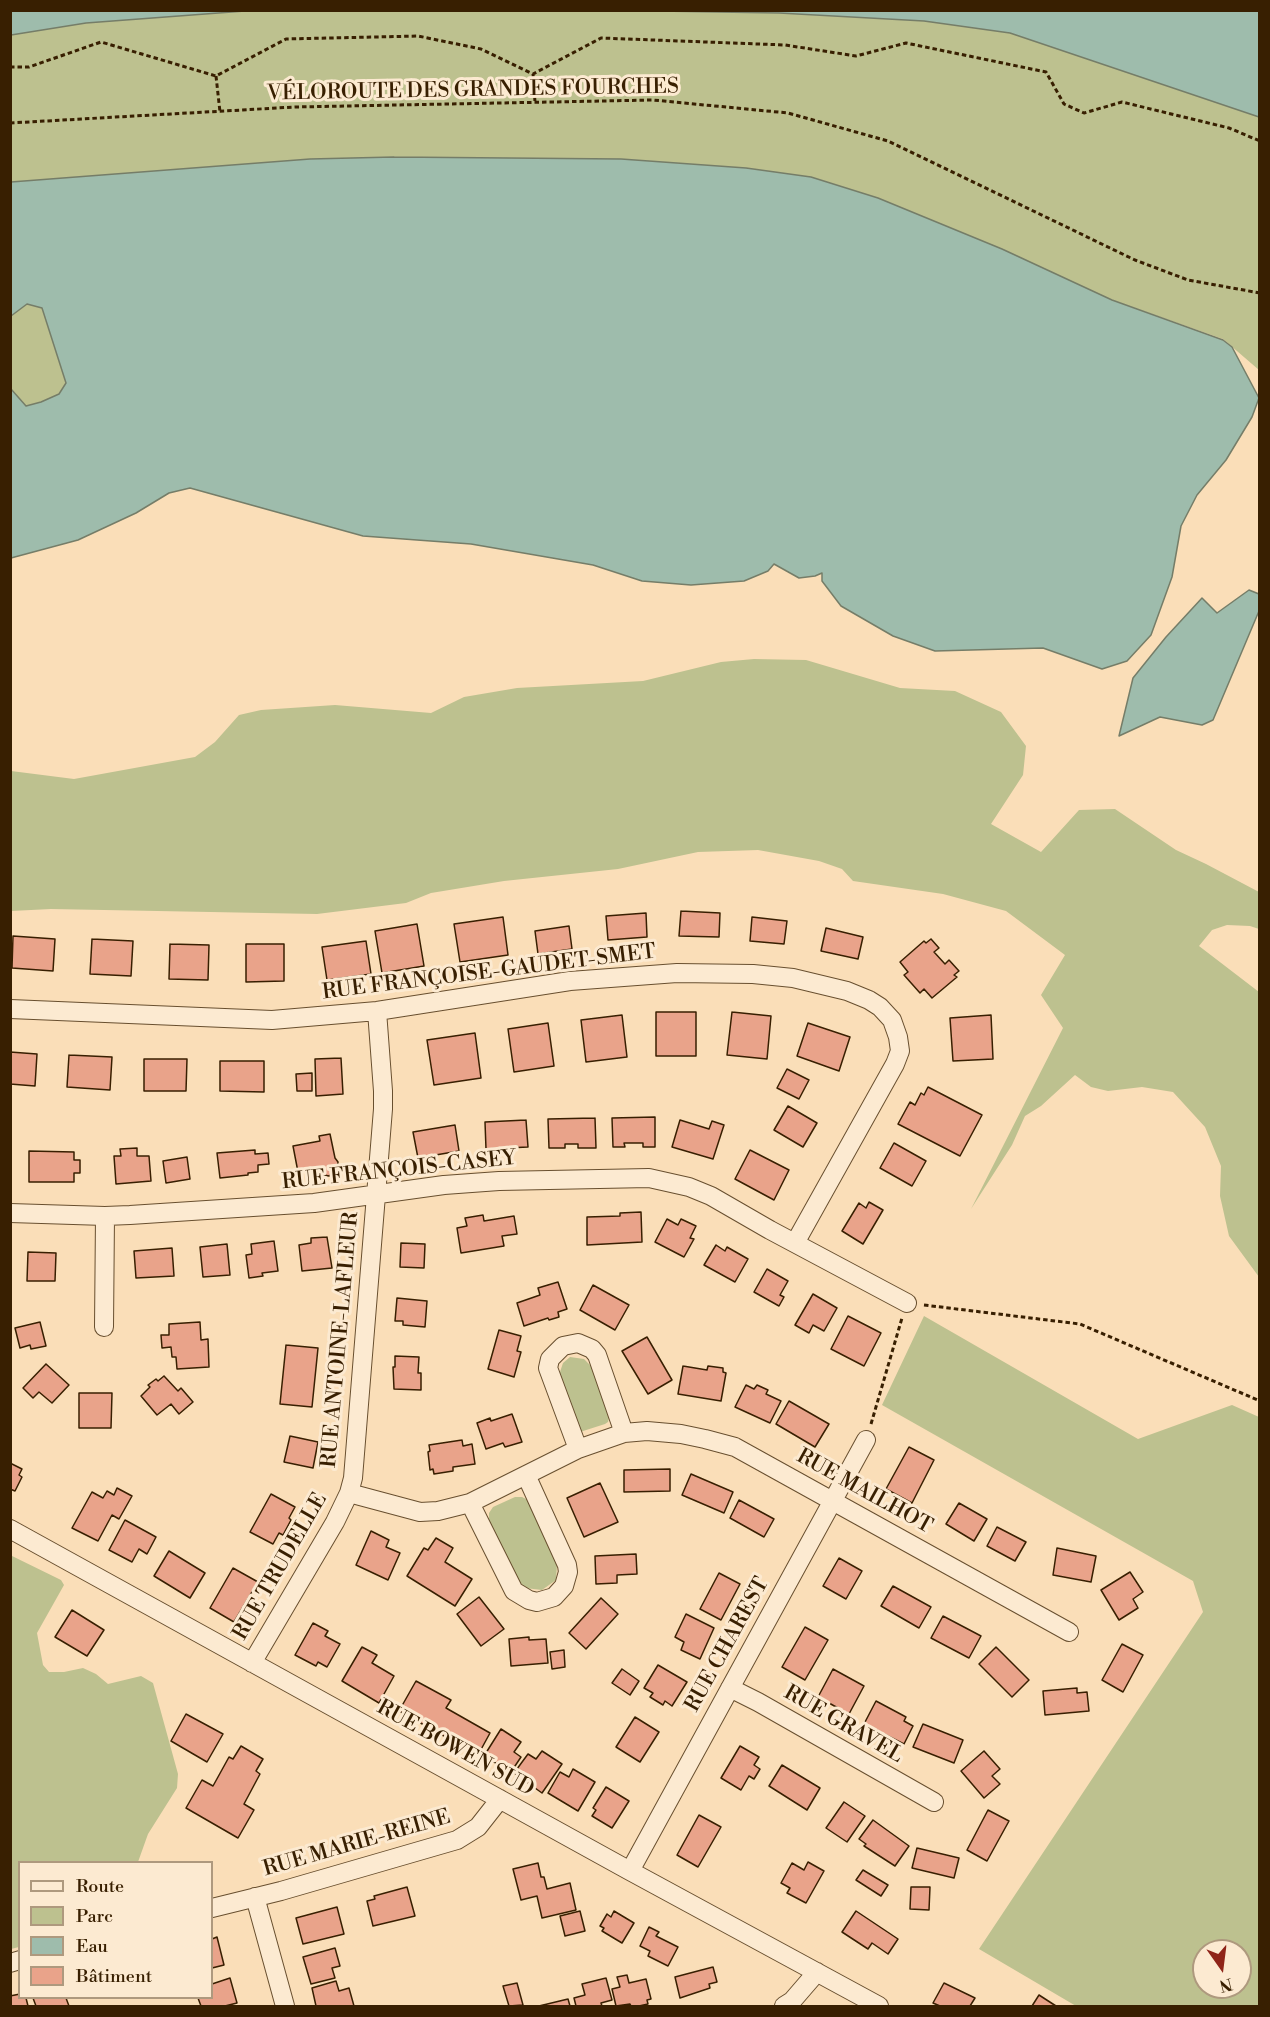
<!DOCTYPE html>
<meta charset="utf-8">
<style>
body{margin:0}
#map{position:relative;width:1270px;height:2017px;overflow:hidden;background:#fadeb8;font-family:"Libre Bodoni",serif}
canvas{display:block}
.frame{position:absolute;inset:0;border:12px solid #381f01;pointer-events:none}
.legend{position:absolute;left:18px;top:1861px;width:195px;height:138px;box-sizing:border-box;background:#fcead1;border:2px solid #ae997e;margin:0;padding:8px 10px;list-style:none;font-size:18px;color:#381f01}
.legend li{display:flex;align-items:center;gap:12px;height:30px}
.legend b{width:30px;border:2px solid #ae997e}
.north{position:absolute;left:1192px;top:1939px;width:60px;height:60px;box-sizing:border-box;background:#fcead1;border:2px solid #ae997e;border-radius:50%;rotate:166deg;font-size:16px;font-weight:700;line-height:24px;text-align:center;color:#381f01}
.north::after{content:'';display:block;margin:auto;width:21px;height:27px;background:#8f2418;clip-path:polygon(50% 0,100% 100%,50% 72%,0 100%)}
</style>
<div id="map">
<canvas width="1270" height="2017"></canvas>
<div class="frame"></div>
<ul class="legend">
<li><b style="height:8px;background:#fcead1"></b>Route</li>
<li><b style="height:16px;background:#bdc18f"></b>Parc</li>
<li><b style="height:16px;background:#9ebcac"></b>Eau</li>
<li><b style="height:16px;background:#e9a38a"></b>Bâtiment</li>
</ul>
<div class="north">N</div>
</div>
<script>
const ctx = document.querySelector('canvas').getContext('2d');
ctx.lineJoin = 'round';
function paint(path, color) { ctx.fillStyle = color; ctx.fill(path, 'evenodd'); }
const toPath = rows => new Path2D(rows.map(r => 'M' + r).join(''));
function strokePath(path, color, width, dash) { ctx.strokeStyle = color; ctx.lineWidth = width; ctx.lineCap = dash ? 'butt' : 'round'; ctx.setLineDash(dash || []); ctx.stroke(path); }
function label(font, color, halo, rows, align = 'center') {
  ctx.font = font + ' "Libre Bodoni",serif'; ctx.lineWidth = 6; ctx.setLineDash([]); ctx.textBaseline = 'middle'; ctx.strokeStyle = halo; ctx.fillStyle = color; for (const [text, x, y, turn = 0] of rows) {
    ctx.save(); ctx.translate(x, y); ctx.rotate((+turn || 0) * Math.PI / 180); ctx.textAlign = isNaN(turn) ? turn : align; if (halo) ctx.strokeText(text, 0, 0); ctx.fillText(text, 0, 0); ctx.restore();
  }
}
paint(toPath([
 [245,10,658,10,779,13,924,21,1010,33,1259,117,1259,370,1223,339,1112,300,1002,249,878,198,811,177,746,168,621,159,394,157,310,159,11,182,10,35,86,23],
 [27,304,42,308,66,383,59,394,41,402,26,406,11,389,10,316],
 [754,659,806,660,900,688,955,691,1001,712,1026,746,1023,775,991,824,1041,852,1079,810,1115,809,1176,850,1206,864,1259,892,1259,929,1250,926,1227,925,1212,930,1199,946,1259,992,1259,1277,1229,1236,1220,1196,1221,1166,1205,1127,1173,1092,1142,1087,1108,1091,1091,1087,1075,1075,1041,1106,1025,1116,1012,1145,971,1209,1063,1028,1041,995,1065,955,1006,911,943,894,853,881,842,869,819,861,758,850,698,852,618,869,504,881,431,893,406,903,317,914,51,909,11,911,11,771,74,779,195,757,215,742,239,715,261,710,335,705,431,713,464,697,517,688,643,681,721,662],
 [924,1316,1138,1439,1232,1405,1259,1417,1259,2006,1076,2006,979,1949,1203,1612,1193,1581,882,1405],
 [1204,1951,1240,1951,1240,1987,1204,1987],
 [570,1357,584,1359,593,1368,609,1418,608,1422,605,1424,580,1432,559,1375,563,1363],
 [515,1497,522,1497,528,1500,557,1565,556,1580,542,1590,525,1588,518,1580,489,1521,489,1513,493,1507],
 [10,1555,61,1580,64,1585,37,1633,43,1665,49,1672,64,1672,83,1668,96,1674,108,1684,141,1676,153,1683,178,1774,177,1788,148,1834,138,1862,20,1862,19,1947,11,1949]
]), '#bdc18f');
const water = toPath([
 [11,10,245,10,245,11,86,23,11,35,11,10],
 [658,11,1259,11,1259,117,1010,33,924,21,779,13,658,11],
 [394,157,621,159,746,168,811,177,878,198,1002,249,1112,300,1223,340,1232,347,1259,398,1252,417,1226,460,1197,495,1181,526,1172,577,1151,635,1127,661,1102,669,1043,648,935,651,893,636,841,606,822,581,822,573,815,576,799,578,774,564,768,571,744,581,691,585,642,581,593,565,471,544,363,536,190,488,169,493,136,513,78,540,11,558,11,389,26,406,41,402,59,394,66,383,42,308,27,304,11,316,11,182,310,159,394,157],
 [1249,590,1259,594,1259,611,1213,720,1202,725,1160,717,1119,736,1133,678,1166,637,1202,598,1217,613,1249,590]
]);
paint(water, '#9ebcac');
strokePath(water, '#757d68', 1.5);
const building = toPath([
 [681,911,720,913,719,937,679,936,681,911],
 [646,913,647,937,608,940,606,916,646,913],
 [503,917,508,955,460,962,454,924,503,917],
 [752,917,787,921,784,944,750,941,752,917],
 [417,924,424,966,382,973,375,931,417,924],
 [569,926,572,949,538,954,535,931,569,926],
 [826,928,863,937,858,959,821,951,826,928],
 [13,936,55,939,53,971,12,968,13,936],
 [92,939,133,941,131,976,90,974,92,939],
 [931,939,939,948,934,952,945,964,949,960,959,971,954,975,957,977,932,998,924,989,920,993,904,975,908,972,900,962,924,941,926,943,931,939],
 [366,941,371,974,327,980,322,947,366,941],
 [170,944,209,945,208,980,169,979,170,944],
 [246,944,284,944,284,981,246,982,246,944],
 [656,1012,696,1012,696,1056,656,1056,656,1012],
 [732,1012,771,1016,767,1059,727,1055,732,1012],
 [622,1015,627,1057,586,1062,581,1020,622,1015],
 [991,1015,993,1059,953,1061,950,1018,991,1015],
 [548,1023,554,1066,514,1072,508,1029,548,1023],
 [808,1023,850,1037,839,1071,797,1056,808,1023],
 [475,1033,481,1078,434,1085,427,1040,475,1033],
 [10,1052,37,1054,35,1086,10,1084,10,1052],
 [69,1055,112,1057,110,1090,67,1087,69,1055],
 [341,1058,343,1094,316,1096,315,1059,341,1058],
 [144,1059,187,1059,186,1091,144,1091,144,1059],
 [220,1061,264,1061,264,1092,220,1091,220,1061],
 [787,1069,809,1080,799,1099,777,1088,787,1069],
 [312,1073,312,1091,297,1091,296,1074,312,1073],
 [928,1087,982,1115,960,1156,898,1124,910,1102,915,1105,921,1093,924,1095,928,1087],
 [788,1106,817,1123,803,1147,774,1130,788,1106],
 [655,1117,655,1147,643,1147,643,1143,624,1143,625,1147,613,1147,612,1118,655,1117],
 [595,1118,596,1148,578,1148,578,1144,565,1144,565,1148,549,1148,548,1119,595,1118],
 [526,1120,528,1147,486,1149,485,1122,526,1120],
 [680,1120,709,1129,712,1121,724,1125,713,1159,672,1147,680,1120],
 [455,1125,459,1151,418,1158,413,1132,455,1125],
 [330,1134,335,1158,338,1162,337,1171,329,1176,324,1175,319,1168,298,1172,293,1146,320,1141,319,1136,330,1134],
 [894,1143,926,1161,912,1186,880,1168,894,1143],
 [137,1148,137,1156,149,1156,151,1181,116,1184,114,1156,121,1156,120,1149,137,1148],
 [255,1150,255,1154,268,1153,269,1164,258,1165,258,1172,248,1173,248,1175,220,1178,217,1153,255,1150],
 [750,1150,789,1170,774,1200,735,1179,750,1150],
 [29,1151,74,1152,74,1160,80,1160,80,1173,74,1173,74,1182,29,1182,29,1151],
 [187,1157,190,1179,166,1183,163,1161,187,1157],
 [869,1202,883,1210,863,1244,842,1231,859,1203,866,1208,869,1202],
 [641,1212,642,1242,587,1245,587,1217,620,1216,620,1213,641,1212],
 [483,1215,484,1221,514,1216,517,1234,502,1236,504,1246,461,1253,457,1228,467,1226,465,1218,483,1215],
 [667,1219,678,1225,681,1219,696,1226,690,1238,694,1239,684,1257,655,1242,667,1219],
 [327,1237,332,1268,302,1271,299,1245,311,1243,311,1238,327,1237],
 [274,1241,278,1271,262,1273,263,1276,249,1278,246,1255,252,1254,251,1244,274,1241],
 [401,1243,425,1244,424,1268,400,1267,401,1243],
 [227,1244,230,1275,203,1277,200,1247,227,1244],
 [716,1245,725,1251,727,1247,748,1259,735,1282,704,1265,716,1245],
 [172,1248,174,1276,136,1278,134,1251,172,1248],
 [28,1252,56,1253,55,1281,27,1281,28,1252],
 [767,1269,788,1281,780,1295,784,1297,779,1306,754,1292,767,1269],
 [558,1282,567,1309,558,1312,559,1317,549,1320,548,1318,524,1326,517,1303,540,1295,538,1288,558,1282],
 [593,1285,629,1305,615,1330,580,1310,593,1285],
 [813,1294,837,1308,824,1331,813,1325,809,1333,795,1325,813,1294],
 [397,1298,427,1301,425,1327,403,1325,403,1321,395,1321,397,1298],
 [848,1316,881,1333,864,1366,831,1349,848,1316],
 [40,1322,46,1346,31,1349,30,1345,20,1348,15,1328,40,1322],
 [200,1322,201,1340,208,1339,209,1367,177,1369,176,1357,172,1357,171,1347,162,1348,161,1335,169,1335,169,1324,200,1322],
 [499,1330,521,1336,517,1351,521,1352,514,1377,488,1369,499,1330],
 [647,1337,672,1380,648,1394,622,1351,647,1337],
 [286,1345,318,1348,312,1407,280,1404,286,1345],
 [395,1356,419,1357,418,1373,421,1373,421,1390,394,1389,393,1367,395,1367,395,1356],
 [46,1364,69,1385,52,1403,39,1392,33,1398,23,1388,46,1364],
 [683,1366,707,1370,708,1366,723,1368,723,1372,726,1373,721,1401,678,1394,683,1366],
 [164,1376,178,1391,181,1388,193,1402,179,1414,171,1404,157,1415,141,1396,150,1387,148,1385,156,1379,158,1381,164,1376],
 [746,1385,754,1389,757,1385,768,1390,766,1394,781,1401,770,1423,735,1407,746,1385],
 [79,1393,112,1393,111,1428,79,1428,79,1393],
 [789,1401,829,1424,815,1447,776,1424,789,1401],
 [512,1414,522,1442,505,1447,503,1443,486,1449,477,1423,490,1418,491,1421,512,1414],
 [290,1436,318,1442,313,1468,284,1462,290,1436],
 [462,1440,463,1446,472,1444,475,1464,453,1467,453,1471,434,1474,433,1469,430,1470,428,1452,430,1451,429,1445,462,1440],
 [909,1447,934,1460,912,1503,886,1489,909,1447],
 [10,1463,22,1469,19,1475,22,1477,15,1491,10,1489,10,1463],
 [670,1469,670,1491,624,1492,624,1470,670,1469],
 [691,1474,733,1492,724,1513,682,1495,691,1474],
 [600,1483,618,1522,584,1537,567,1498,600,1483],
 [117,1488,132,1496,119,1519,112,1515,98,1541,72,1528,92,1492,103,1498,107,1491,114,1495,117,1488],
 [271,1494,295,1507,289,1518,291,1520,283,1535,279,1533,273,1544,250,1532,271,1494],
 [739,1500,774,1519,764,1537,730,1518,739,1500],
 [959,1503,987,1519,974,1541,946,1524,959,1503],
 [125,1520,156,1537,147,1554,139,1549,132,1562,109,1550,125,1520],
 [997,1527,1026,1542,1015,1561,987,1546,997,1527],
 [371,1531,389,1540,386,1547,400,1553,388,1580,356,1565,371,1531],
 [436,1538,453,1548,445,1562,472,1579,455,1606,407,1576,424,1548,428,1550,436,1538],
 [1057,1548,1096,1556,1091,1582,1053,1575,1057,1548],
 [169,1551,205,1573,190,1598,154,1576,169,1551],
 [636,1554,637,1574,617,1575,617,1583,596,1584,595,1556,636,1554],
 [839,1558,862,1571,846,1599,823,1586,839,1558],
 [233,1568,258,1582,234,1622,210,1608,233,1568],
 [1130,1572,1143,1592,1133,1599,1138,1608,1119,1620,1101,1590,1130,1572],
 [719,1573,740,1584,721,1620,700,1609,719,1573],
 [893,1586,931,1607,919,1628,881,1606,893,1586],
 [479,1597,504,1629,481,1646,457,1614,479,1597],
 [601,1598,618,1614,586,1649,569,1633,601,1598],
 [72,1610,104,1630,87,1656,55,1637,72,1610],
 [686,1614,714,1628,700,1659,681,1650,684,1642,675,1637,686,1614],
 [943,1616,981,1636,969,1658,931,1638,943,1616],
 [313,1623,328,1631,325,1636,340,1644,327,1667,318,1662,316,1666,295,1655,313,1623],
 [805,1627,828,1640,805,1680,782,1667,805,1627],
 [529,1637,529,1640,546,1639,548,1663,511,1666,509,1639,529,1637],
 [1122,1644,1143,1655,1123,1692,1102,1680,1122,1644],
 [362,1647,377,1655,372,1663,394,1676,379,1703,342,1681,362,1647],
 [996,1647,1029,1680,1012,1697,979,1664,996,1647],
 [564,1650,565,1667,552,1669,550,1652,564,1650],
 [658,1665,687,1682,672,1706,665,1701,663,1705,650,1697,653,1693,644,1688,658,1665],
 [622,1669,639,1681,630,1695,612,1683,622,1669],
 [833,1669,864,1686,849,1714,818,1697,833,1669],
 [416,1681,451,1700,446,1708,490,1733,478,1755,399,1711,416,1681],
 [1077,1688,1077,1693,1087,1692,1089,1711,1045,1715,1043,1691,1077,1688],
 [876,1701,906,1717,904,1721,913,1726,904,1744,864,1724,876,1701],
 [186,1714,223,1734,207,1762,171,1741,186,1714],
 [635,1717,659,1732,640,1762,616,1747,635,1717],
 [923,1724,963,1740,954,1763,913,1747,923,1724],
 [501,1729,521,1742,514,1752,521,1757,511,1772,484,1756,501,1729],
 [241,1746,263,1759,256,1771,260,1774,244,1804,254,1810,238,1838,186,1808,202,1780,213,1786,229,1757,233,1759,241,1746],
 [740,1746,759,1757,754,1765,760,1769,754,1779,749,1776,741,1790,721,1778,740,1746],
 [542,1751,562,1764,542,1793,514,1773,528,1754,536,1759,542,1751],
 [984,1751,1000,1769,992,1776,1000,1784,984,1798,961,1771,984,1751],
 [782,1765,820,1788,807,1810,769,1786,782,1765],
 [573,1769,595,1782,578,1811,548,1793,560,1772,569,1777,573,1769],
 [606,1787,629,1801,612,1828,592,1816,596,1810,593,1808,606,1787],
 [844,1802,865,1816,847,1842,826,1828,844,1802],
 [988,1810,1009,1821,987,1861,967,1850,988,1810],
 [699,1815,721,1827,698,1867,677,1855,699,1815],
 [873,1820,909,1846,895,1866,864,1846,866,1844,859,1839,873,1820],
 [917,1848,959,1858,954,1878,912,1868,917,1848],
 [808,1862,824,1871,806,1903,787,1893,790,1888,781,1883,792,1863,804,1870,808,1862],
 [538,1863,541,1877,544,1877,547,1889,570,1883,576,1910,542,1918,537,1896,521,1900,513,1869,538,1863],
 [863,1870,888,1885,881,1896,856,1880,863,1870],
 [407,1887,415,1916,373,1926,367,1901,375,1899,374,1896,407,1887],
 [911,1887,930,1887,929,1910,910,1909,911,1887],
 [337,1907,344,1934,303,1944,296,1918,337,1907],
 [580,1911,585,1931,565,1936,560,1916,580,1911],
 [614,1911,634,1923,622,1943,602,1931,604,1928,600,1926,607,1914,611,1917,614,1911],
 [856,1911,898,1939,888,1954,872,1943,868,1949,842,1932,856,1911],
 [649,1927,659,1932,656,1936,678,1947,668,1966,648,1956,650,1951,640,1946,649,1927],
 [217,1937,224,1965,212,1968,212,1939,217,1937],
 [335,1948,340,1966,332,1968,335,1978,311,1984,303,1957,335,1948],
 [713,1967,717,1982,709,1984,710,1988,680,1998,675,1977,713,1967],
 [627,1975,629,1983,646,1979,651,1999,647,2000,648,2004,639,2006,631,2006,630,2004,616,2006,612,1989,620,1987,617,1977,627,1975],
 [230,1978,237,2003,225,2006,201,2006,198,1998,212,1998,212,1984,230,1978],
 [606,1978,612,2000,601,2003,602,2006,576,2006,574,1998,585,1995,582,1984,606,1978],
 [336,1981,339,1991,349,1988,354,2006,316,2006,312,1988,336,1981],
 [517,1983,523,2005,509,2006,503,1986,517,1983],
 [944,1983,975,1998,970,2006,940,2006,933,2003,944,1983],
 [20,1994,20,1998,26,1998,28,2006,10,2006,10,1996,20,1994],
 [1039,1995,1056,2006,1032,2006,1039,1995],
 [33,1998,66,1998,69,2006,36,2006,33,1998],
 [568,1999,570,2006,539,2006,568,1999]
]);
paint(building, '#e9a38a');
strokePath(building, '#381f01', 1.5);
const minor = toPath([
 [10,1009,272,1020,377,1011,570,981,677,973,753,974,793,978,847,991,869,1000,880,1007,892,1020,898,1037,900,1051,895,1064,795,1243],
 [10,1213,105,1216,130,1215,314,1203,444,1185,499,1181,649,1178,689,1187,711,1196,770,1230,907,1303],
 [104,1327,105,1216],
 [578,1449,548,1368,550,1359,563,1346,578,1343,592,1349,597,1355,624,1433],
 [349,1493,420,1512,438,1511,470,1503,578,1449,624,1433,647,1431,681,1434,705,1439,735,1447,1069,1632],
 [470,1503,514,1591,529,1600,537,1602,554,1597,564,1586,568,1572,567,1565,526,1475],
 [10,1529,630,1871,879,2006],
 [252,1663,335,1522,349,1493,353,1478,383,1109,383,1091,377,1011],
 [730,1688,758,1702,934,1802],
 [630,1871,866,1440],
 [255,1897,285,2006],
 [212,1908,281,1891,457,1840,478,1827,500,1799],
 [10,1963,20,1960],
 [784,2006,792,2001,817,1972]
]);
strokePath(minor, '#684f2f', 20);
strokePath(toPath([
 [10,67,29,67,101,42,216,76,286,39,418,36,481,49,533,74,601,38,785,45,856,56,906,43,1046,72,1064,104,1084,113,1122,102,1229,128,1260,141],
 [533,74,535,102],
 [216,76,220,112],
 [10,123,295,107,653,100,788,113,888,141,1135,260,1188,280,1260,293],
 [924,1305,1080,1324,1260,1401],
 [871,1424,902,1318]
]), '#381f01', 3, [4.5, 3]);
strokePath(minor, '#fcead1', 18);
label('21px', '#381f01', '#fcead1', [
 ["VÉLOROUTE DES GRANDES FOURCHES",473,91,-1],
 ["RUE FRANÇOISE-GAUDET-SMET",489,973,-7],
 ["RUE FRANÇOIS-CASEY",399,1171,-6],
 ["RUE ANTOINE-LAFLEUR",341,1340,-85],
 ["RUE MAILHOT",864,1492,29],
 ["RUE TRUDELLE",281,1567,-60],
 ["RUE CHAREST",728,1645,-61],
 ["RUE GRAVEL",843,1725,30],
 ["RUE BOWEN SUD",455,1749,29],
 ["RUE MARIE-REINE",357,1844,-16]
]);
</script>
